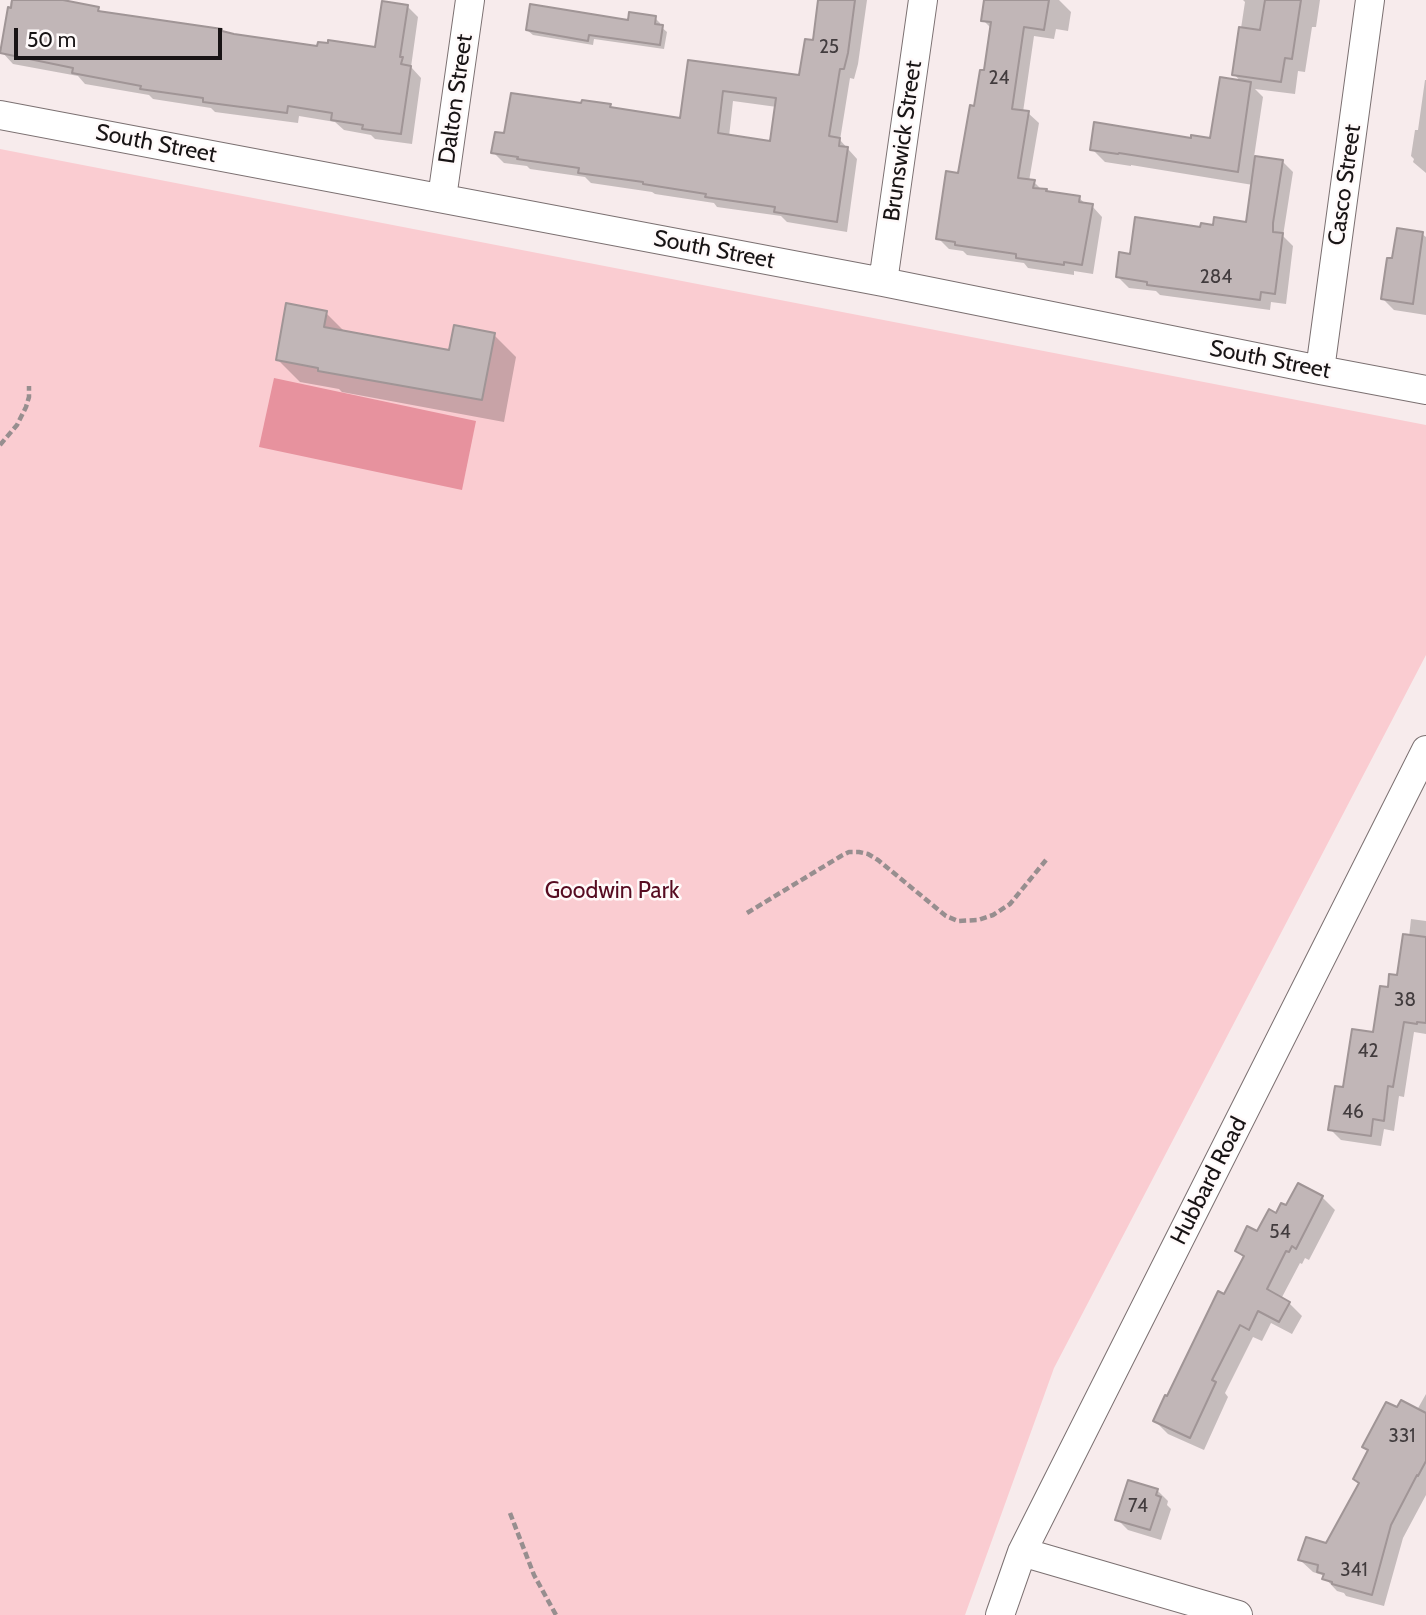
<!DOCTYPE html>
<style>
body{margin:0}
#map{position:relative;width:1426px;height:1615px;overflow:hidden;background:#f7ebec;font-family:Cabin,sans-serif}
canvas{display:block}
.scale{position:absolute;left:14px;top:28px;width:208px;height:32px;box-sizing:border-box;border:4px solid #181415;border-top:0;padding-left:9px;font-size:21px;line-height:24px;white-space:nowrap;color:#181415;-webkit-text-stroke:5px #fffafa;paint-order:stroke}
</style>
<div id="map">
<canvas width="1426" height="1615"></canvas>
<div class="scale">50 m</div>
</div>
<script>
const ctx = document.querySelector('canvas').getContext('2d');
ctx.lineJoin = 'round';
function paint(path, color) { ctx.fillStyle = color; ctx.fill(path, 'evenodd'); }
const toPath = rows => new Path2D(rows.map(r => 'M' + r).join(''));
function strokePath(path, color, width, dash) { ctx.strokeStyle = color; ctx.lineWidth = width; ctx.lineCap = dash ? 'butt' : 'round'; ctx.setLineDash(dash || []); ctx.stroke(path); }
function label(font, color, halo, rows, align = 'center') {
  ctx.font = font + ' Cabin,sans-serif'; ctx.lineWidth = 5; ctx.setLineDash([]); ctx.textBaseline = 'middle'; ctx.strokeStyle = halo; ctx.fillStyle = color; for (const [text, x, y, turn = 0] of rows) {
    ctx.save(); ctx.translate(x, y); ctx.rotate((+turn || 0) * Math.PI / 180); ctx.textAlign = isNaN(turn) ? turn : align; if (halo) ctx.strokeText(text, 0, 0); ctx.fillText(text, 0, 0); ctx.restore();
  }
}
paint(toPath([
 [0,149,1426,425,1426,655,1054,1368,965,1615,0,1615]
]), '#faccd1');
paint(toPath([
 [274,378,476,421,462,490,259,447]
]), '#e7929e');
paint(toPath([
 [11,0,20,1,20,0,54,0,98,9,103,13,319,48,376,49,407,6,418,17,411,67,421,78,412,144,375,139,371,135,344,130,335,122,299,116,298,123,215,112,211,108,153,99,149,95,85,84,78,76,13,64,1,51],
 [819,0,867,0,858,64,854,79,850,78,840,140,857,159,847,232,787,222,781,216,717,207,714,203,655,194,652,192,591,183,585,177,530,169,527,166,504,163,493,152,506,135,583,105,610,106,613,109,682,120,690,62,801,77,814,42],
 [733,101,777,107,771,143,729,137],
 [986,0,1059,0,1071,12,1068,31,1056,29,1054,39,1034,36,1023,112,1028,113,1039,123,1029,181,1034,182,1043,191,1048,193,1079,198,1087,205,1092,206,1102,217,1093,274,1074,271,1074,275,1028,268,1024,263,967,255,963,251,949,249,938,238,960,175,985,73,992,29,983,20],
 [1243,0,1320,0,1316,27,1312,27,1305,72,1298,71,1295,94,1255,89,1263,97,1254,157,1282,161,1293,172,1283,236,1293,246,1286,304,1271,302,1270,310,1160,295,1156,291,1129,288,1118,277,1132,256,1202,229,1248,224,1253,185,1131,165,1131,166,1105,162,1092,149,1192,140,1212,140,1242,83,1234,74,1245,2],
 [655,18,660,23,660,26,667,32,664,49,594,39,593,45,533,35,527,30,630,22],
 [1425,80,1426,80,1426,173,1413,162,1414,159,1411,156,1415,130,1418,130],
 [1422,234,1426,237,1426,315,1394,310,1383,299,1393,260],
 [326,313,346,333,451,352,494,335,516,357,504,422,342,392,339,389,300,382,278,360],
 [1411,919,1426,921,1426,1034,1414,1032,1404,1097,1399,1096,1394,1131,1384,1129,1381,1146,1341,1140,1330,1129,1344,1089,1375,1034,1389,989,1398,977,1409,937],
 [1322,1197,1335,1210,1309,1260,1305,1258,1302,1264,1300,1263,1281,1299,1289,1303,1302,1316,1292,1334,1271,1323,1262,1341,1253,1337,1225,1393,1228,1397,1204,1450,1168,1434,1155,1421,1225,1297,1245,1259,1237,1251,1287,1208],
 [1426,1394,1426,1495,1403,1538,1384,1606,1346,1596,1344,1593,1337,1591,1322,1575,1313,1572,1300,1560,1327,1545,1360,1484,1369,1452,1364,1447,1398,1410,1417,1410],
 [1157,1490,1168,1501,1167,1505,1171,1509,1161,1540,1128,1530,1117,1519]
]), '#0003');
const building = toPath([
 [12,0,63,0,99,7,98,11,222,29,222,31,234,34,317,46,318,42,328,43,328,40,375,47,382,1,408,5,400,57,403,57,401,64,411,66,401,134,362,129,363,125,331,120,332,113,288,106,287,113,203,102,203,98,140,89,141,86,72,73,73,68,0,53,8,7,11,8,12,0],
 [818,0,855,0,848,53,844,69,840,69,829,136,840,138,839,146,848,147,837,222,774,212,775,207,705,197,706,194,643,184,643,182,578,173,579,168,517,159,518,157,491,153,495,132,504,133,511,93,581,103,582,100,611,104,610,107,680,118,688,60,799,75,805,39,813,40,818,0],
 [723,91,776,98,770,141,718,133,723,91],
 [984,0,1049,0,1044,30,1024,27,1012,109,1029,111,1018,178,1035,180,1033,188,1047,189,1046,191,1080,196,1079,202,1093,204,1082,265,1064,262,1064,265,1016,258,1016,254,955,245,955,242,936,239,946,171,958,173,970,105,974,106,980,70,984,70,991,22,981,21,984,0],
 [1265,0,1301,0,1292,59,1285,58,1281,82,1232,75,1239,27,1260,30,1265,0],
 [530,4,628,20,629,12,656,16,655,24,663,25,660,45,589,35,588,41,526,30,530,4],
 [1220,77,1251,82,1238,172,1119,153,1118,154,1090,150,1094,122,1191,138,1191,135,1210,138,1220,77],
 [1255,156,1283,160,1273,223,1273,232,1283,233,1275,294,1261,292,1260,300,1147,285,1147,282,1116,277,1119,252,1130,254,1135,217,1200,227,1201,223,1213,225,1214,217,1246,222,1255,156],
 [1397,228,1423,232,1413,304,1381,299,1387,258,1392,258,1397,228],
 [286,303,327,311,324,327,449,350,454,325,495,333,482,400,318,371,318,368,276,360,286,303],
 [1403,934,1426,937,1426,1023,1417,1022,1417,1024,1404,1022,1393,1087,1388,1086,1384,1121,1373,1119,1371,1136,1328,1130,1335,1086,1343,1087,1352,1029,1373,1032,1380,986,1388,987,1389,974,1397,975,1403,934],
 [1298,1183,1323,1196,1296,1249,1292,1246,1289,1252,1286,1251,1267,1289,1290,1302,1279,1322,1258,1311,1249,1330,1240,1325,1212,1380,1216,1382,1190,1438,1153,1421,1165,1395,1167,1396,1218,1291,1224,1294,1244,1256,1235,1251,1247,1226,1257,1231,1269,1209,1276,1213,1281,1203,1286,1205,1298,1183],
 [1401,1400,1426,1413,1426,1461,1418,1476,1417,1475,1391,1525,1372,1595,1332,1584,1332,1582,1322,1579,1324,1574,1317,1572,1318,1565,1298,1560,1306,1537,1326,1543,1359,1483,1353,1479,1368,1450,1362,1447,1386,1402,1397,1407,1401,1400],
 [1128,1480,1158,1489,1156,1495,1161,1497,1150,1530,1115,1520,1128,1480]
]);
paint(building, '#c1b6b7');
strokePath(building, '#a09596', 2);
const minor = toPath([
 [0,115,883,282,1320,370,1426,390],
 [442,198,470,0],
 [883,282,923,0],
 [1320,370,1370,0],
 [1022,1552,1238,1615],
 [1000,1615,1022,1552,1426,750]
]);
strokePath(minor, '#7b7071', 30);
strokePath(toPath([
 [0,445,17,425,26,407,29,397,29,386],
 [747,913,841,856,849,852,859,852,868,854,878,860,946,916,958,921,978,920,993,915,1010,904,1046,860],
 [510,1513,534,1575,556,1615]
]), '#978e8f', 4.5, [7, 3.5]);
strokePath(minor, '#fff', 28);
label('19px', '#423c3e', null, [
 ["25",829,47],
 ["24",999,78],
 ["284",1216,277],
 ["38",1405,1000],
 ["42",1368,1051],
 ["46",1353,1112],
 ["54",1280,1232],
 ["331",1402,1436],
 ["74",1138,1506],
 ["341",1354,1570]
]);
label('23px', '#181415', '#fffafa', [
 ["Dalton Street",456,99,-82],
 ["Brunswick Street",903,141,-82],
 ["South Street",156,144,11],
 ["Casco Street",1345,185,-82],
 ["South Street",714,250,11],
 ["South Street",1270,360,11],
 ["Hubbard Road",1209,1181,-63]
]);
label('23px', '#570b21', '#fffafa', [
 ["Goodwin Park",612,891]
]);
</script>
